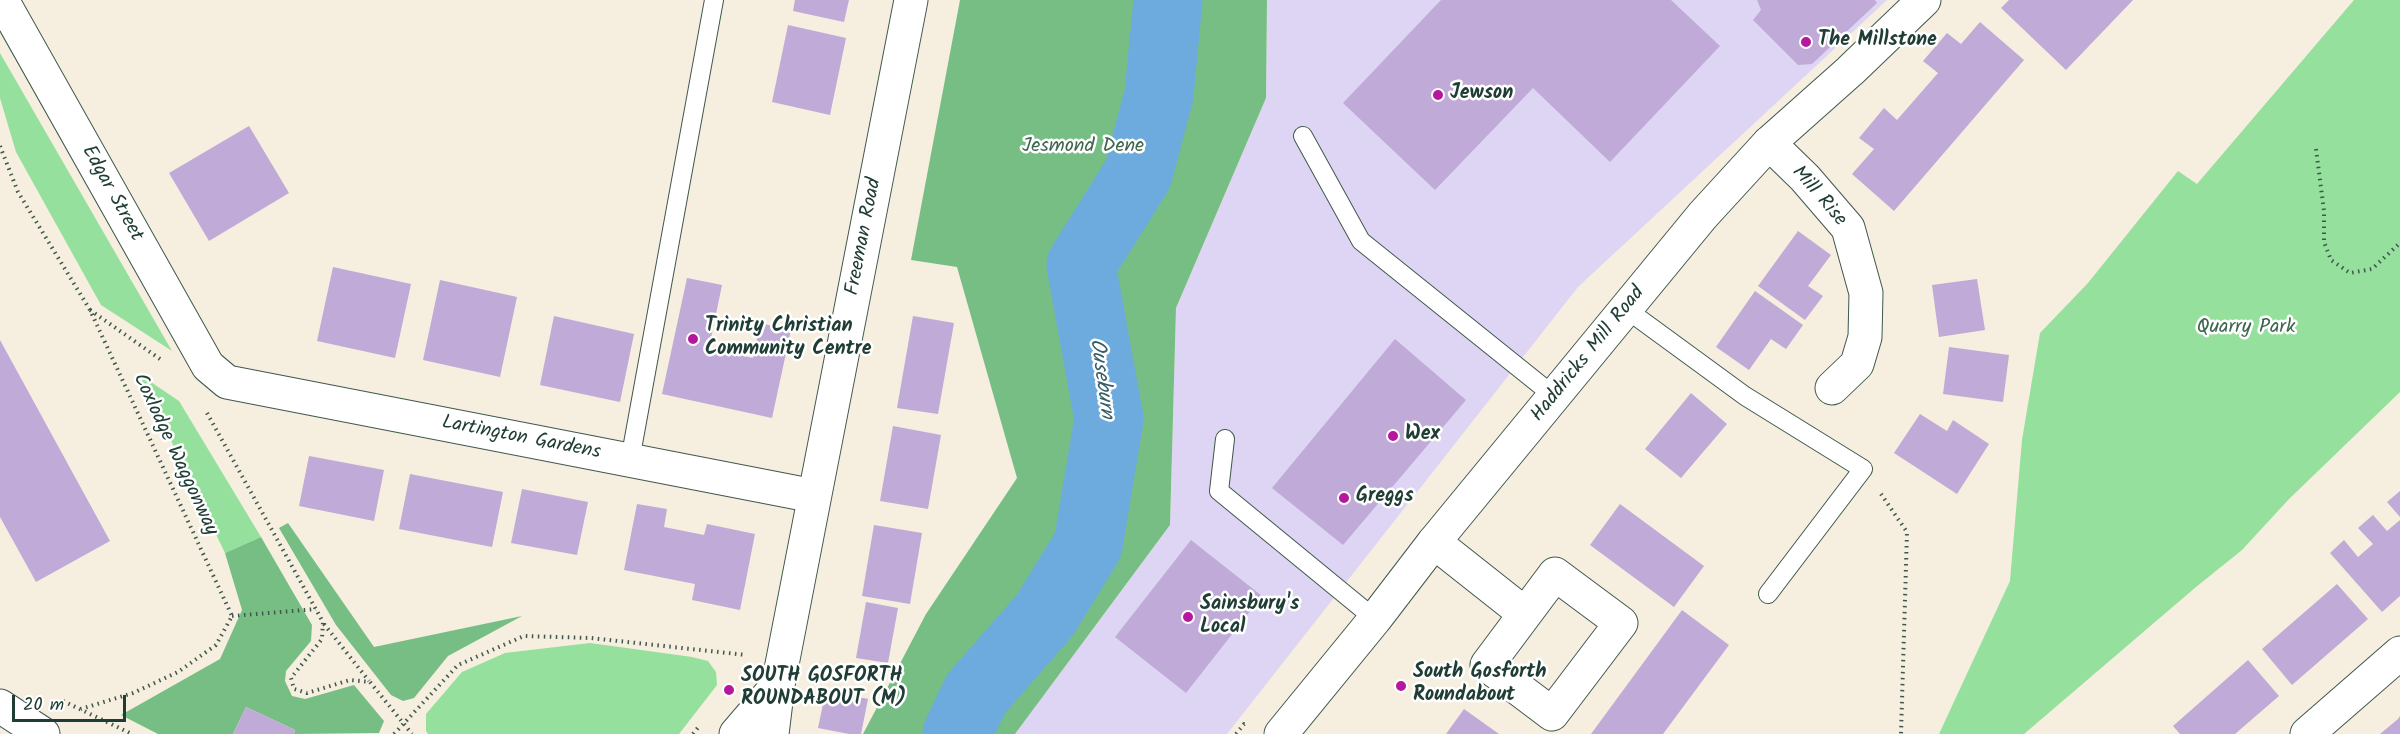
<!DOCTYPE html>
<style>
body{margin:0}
#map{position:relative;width:2400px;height:734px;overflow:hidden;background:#f6eede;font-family:Kalam,sans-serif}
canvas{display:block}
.scale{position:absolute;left:12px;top:695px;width:114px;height:27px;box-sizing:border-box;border:3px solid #1f3d34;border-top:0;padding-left:8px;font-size:18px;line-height:21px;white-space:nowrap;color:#1f3d34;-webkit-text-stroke:4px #fff;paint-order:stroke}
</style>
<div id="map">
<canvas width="2400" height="734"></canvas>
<div class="scale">20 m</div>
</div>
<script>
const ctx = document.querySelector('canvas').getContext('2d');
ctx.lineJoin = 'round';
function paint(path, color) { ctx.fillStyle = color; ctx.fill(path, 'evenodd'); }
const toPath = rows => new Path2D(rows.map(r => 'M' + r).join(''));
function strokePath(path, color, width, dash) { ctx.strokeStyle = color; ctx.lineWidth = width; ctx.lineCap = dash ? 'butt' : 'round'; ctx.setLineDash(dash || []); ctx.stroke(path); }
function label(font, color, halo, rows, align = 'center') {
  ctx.font = font + ' Kalam,sans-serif'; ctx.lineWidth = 5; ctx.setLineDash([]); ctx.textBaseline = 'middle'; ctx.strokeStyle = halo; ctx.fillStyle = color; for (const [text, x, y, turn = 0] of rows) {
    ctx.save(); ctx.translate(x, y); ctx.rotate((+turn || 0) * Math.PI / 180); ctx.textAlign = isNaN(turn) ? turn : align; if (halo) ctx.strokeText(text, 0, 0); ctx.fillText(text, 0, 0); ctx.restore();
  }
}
paint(toPath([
 [1267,0,1887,0,1578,287,1227,734,1015,734,1170,525,1176,308,1266,98]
]), '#ded5f5');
paint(toPath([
 [2354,0,2400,0,2400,392,2289,499,2242,550,2196,587,2024,734,1939,734,2010,581,2022,440,2040,333,2088,283,2178,171,2197,184],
 [0,53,172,351,101,305,16,152,0,98],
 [139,374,179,401,261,537,225,553],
 [590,643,692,657,708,661,716,672,717,685,679,734,428,734,426,731,426,714,462,672,505,653]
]), '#94e09c');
paint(toPath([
 [960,0,1267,0,1266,98,1176,308,1170,525,1015,734,863,734,926,614,1017,478,957,267,911,260],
 [288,523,374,647,522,616,448,656,414,698,403,701,391,695,336,625,279,528],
 [261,537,312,625,311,641,286,671,285,681,292,696,305,699,354,685,384,721,379,733,294,734,295,730,246,707,233,734,158,734,121,715,220,659,242,610,225,553]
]), '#77be84');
strokePath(toPath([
 [957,734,976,694,1045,615,1088,545,1109,419,1081,265,1138,174,1159,95,1168,0]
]), '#6dabdf', 69);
paint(toPath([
 [795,0,849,0,844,22,793,11],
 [1441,0,1671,0,1720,46,1610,162,1533,88,1435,190,1343,103],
 [1757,0,1875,0,1877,3,1812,64,1798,65,1753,20,1761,10],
 [2009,0,2133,0,2066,70,2001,8],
 [1980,22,2024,60,1894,211,1852,174,1874,149,1859,138,1884,108,1897,120,1938,73,1923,61,1947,33,1961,44],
 [788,25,846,38,830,115,772,102],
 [249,126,289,193,209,241,169,173],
 [1798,231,1831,255,1808,286,1823,296,1805,320,1758,286],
 [333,267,411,284,395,358,317,341],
 [687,278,722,285,709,348,753,358,760,323,791,330,772,418,662,394],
 [1977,279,1985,330,1939,337,1932,285],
 [440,280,517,297,500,377,423,360],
 [1755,291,1803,325,1786,349,1771,339,1749,370,1716,347],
 [554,316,634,334,620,402,540,385],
 [913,316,954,323,938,414,897,408],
 [1395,339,1466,400,1343,545,1272,488],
 [0,340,110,541,36,582,0,517],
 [1949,347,2009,355,2003,402,1943,394],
 [1691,393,1727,424,1681,478,1645,449],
 [1920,414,1947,431,1953,420,1989,444,1957,494,1894,453],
 [893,426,941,435,928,509,880,501],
 [309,456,384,470,374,521,299,506],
 [410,474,503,492,492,547,399,529],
 [522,489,588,502,577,555,511,543],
 [2400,491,2400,517,2387,502],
 [637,504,667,509,664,527,704,535,707,524,755,534,740,610,692,600,695,584,624,570],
 [1620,504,1704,566,1674,607,1590,545],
 [2373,515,2387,531,2400,520,2400,596,2382,612,2330,553,2344,540,2358,557,2373,544,2358,528],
 [874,525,922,533,910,604,862,596],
 [1191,540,1262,596,1186,693,1115,637],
 [2337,584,2368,619,2292,685,2262,649],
 [866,602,898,608,888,663,856,658],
 [1682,610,1729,645,1663,734,1591,734],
 [2248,660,2279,696,2235,734,2180,734,2173,726],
 [826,690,868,699,861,734,849,734,818,728],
 [246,707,295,730,294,734,233,734],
 [1464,709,1499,734,1446,734],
 [2400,716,2400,734,2380,734,2398,719]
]), '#c0aad7');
const lane = toPath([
 [1303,136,1361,241,1554,396],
 [1626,309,1745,396,1863,469,1768,594],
 [1225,439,1219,491,1375,619],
 [630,460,714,0]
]);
const street = toPath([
 [2,0,208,366,227,382,814,496],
 [1769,143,1805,178,1848,228,1866,293,1865,337,1857,364,1832,388],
 [1434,542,1525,614],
 [1555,574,1621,623,1552,714,1487,665,1555,574],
 [2307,734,2400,653]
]);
const secondary = toPath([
 [736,734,778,685],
 [772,734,778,685,911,0]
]);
const primary = toPath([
 [0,706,43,734],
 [1281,734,1375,619,1434,542,1703,215,1769,143,1850,71,1924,0]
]);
strokePath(lane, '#3f584e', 20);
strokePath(street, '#3f584e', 35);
strokePath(secondary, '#3f584e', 35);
strokePath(primary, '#3f584e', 35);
strokePath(toPath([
 [0,146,18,192,90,310,232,616,216,645,178,672,133,693,81,709],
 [2316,149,2324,211,2324,242,2331,260,2350,273,2372,269,2400,243],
 [90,310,160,359],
 [207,413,323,622,322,639,291,678,294,689,307,693,350,680,370,682,412,734],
 [1881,494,1907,532,1901,734],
 [232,616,316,609],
 [324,624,369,681],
 [63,701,132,734],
 [394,734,458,665,524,636,591,638,746,655],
 [693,734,700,725],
 [1236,734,1244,724,1248,724]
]), '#3f584e', 4, [1.5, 4.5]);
strokePath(lane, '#fff', 18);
strokePath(street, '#fff', 33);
strokePath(secondary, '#fff', 33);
strokePath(primary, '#fff', 33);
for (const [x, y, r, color] of [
 [1806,42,6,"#b5179e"],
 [1438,95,6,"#b5179e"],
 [693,339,6,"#b5179e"],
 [1393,436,6,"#b5179e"],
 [1344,498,6,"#b5179e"],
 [1188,617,6,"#b5179e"],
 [1401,686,6,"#b5179e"],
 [729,690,6,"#b5179e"]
]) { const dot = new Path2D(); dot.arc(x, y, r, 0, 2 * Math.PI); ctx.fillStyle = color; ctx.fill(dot); strokePath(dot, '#fff', 2); }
label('bold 20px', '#1f3d34', '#fff', [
 ["The Millstone",1818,42],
 ["Jewson",1450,95],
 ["Trinity Christian",705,328],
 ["Community Centre",705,351],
 ["Wex",1405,436],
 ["Greggs",1356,498],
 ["Sainsbury's",1200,606],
 ["Local",1200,629],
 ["South Gosforth",1413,674],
 ["Roundabout",1413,697],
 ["SOUTH GOSFORTH",741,678],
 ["ROUNDABOUT (M)",741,701]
], 'left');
label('20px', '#3c664e', '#fff', [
 ["Jesmond Dene",1083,148],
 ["Quarry Park",2246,329]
]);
label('20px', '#1f3d34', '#fff', [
 ["Edgar Street",111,194,61],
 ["Mill Rise",1818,197,49],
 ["Freeman Road",865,237,-79],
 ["Haddricks Mill Road",1589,355,-51],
 ["Lartington Gardens",521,439,11],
 ["Coxlodge Waggonway",174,455,65]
]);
label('italic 21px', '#365e67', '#fff', [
 ["Ouseburn",1100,379,82]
]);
</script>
